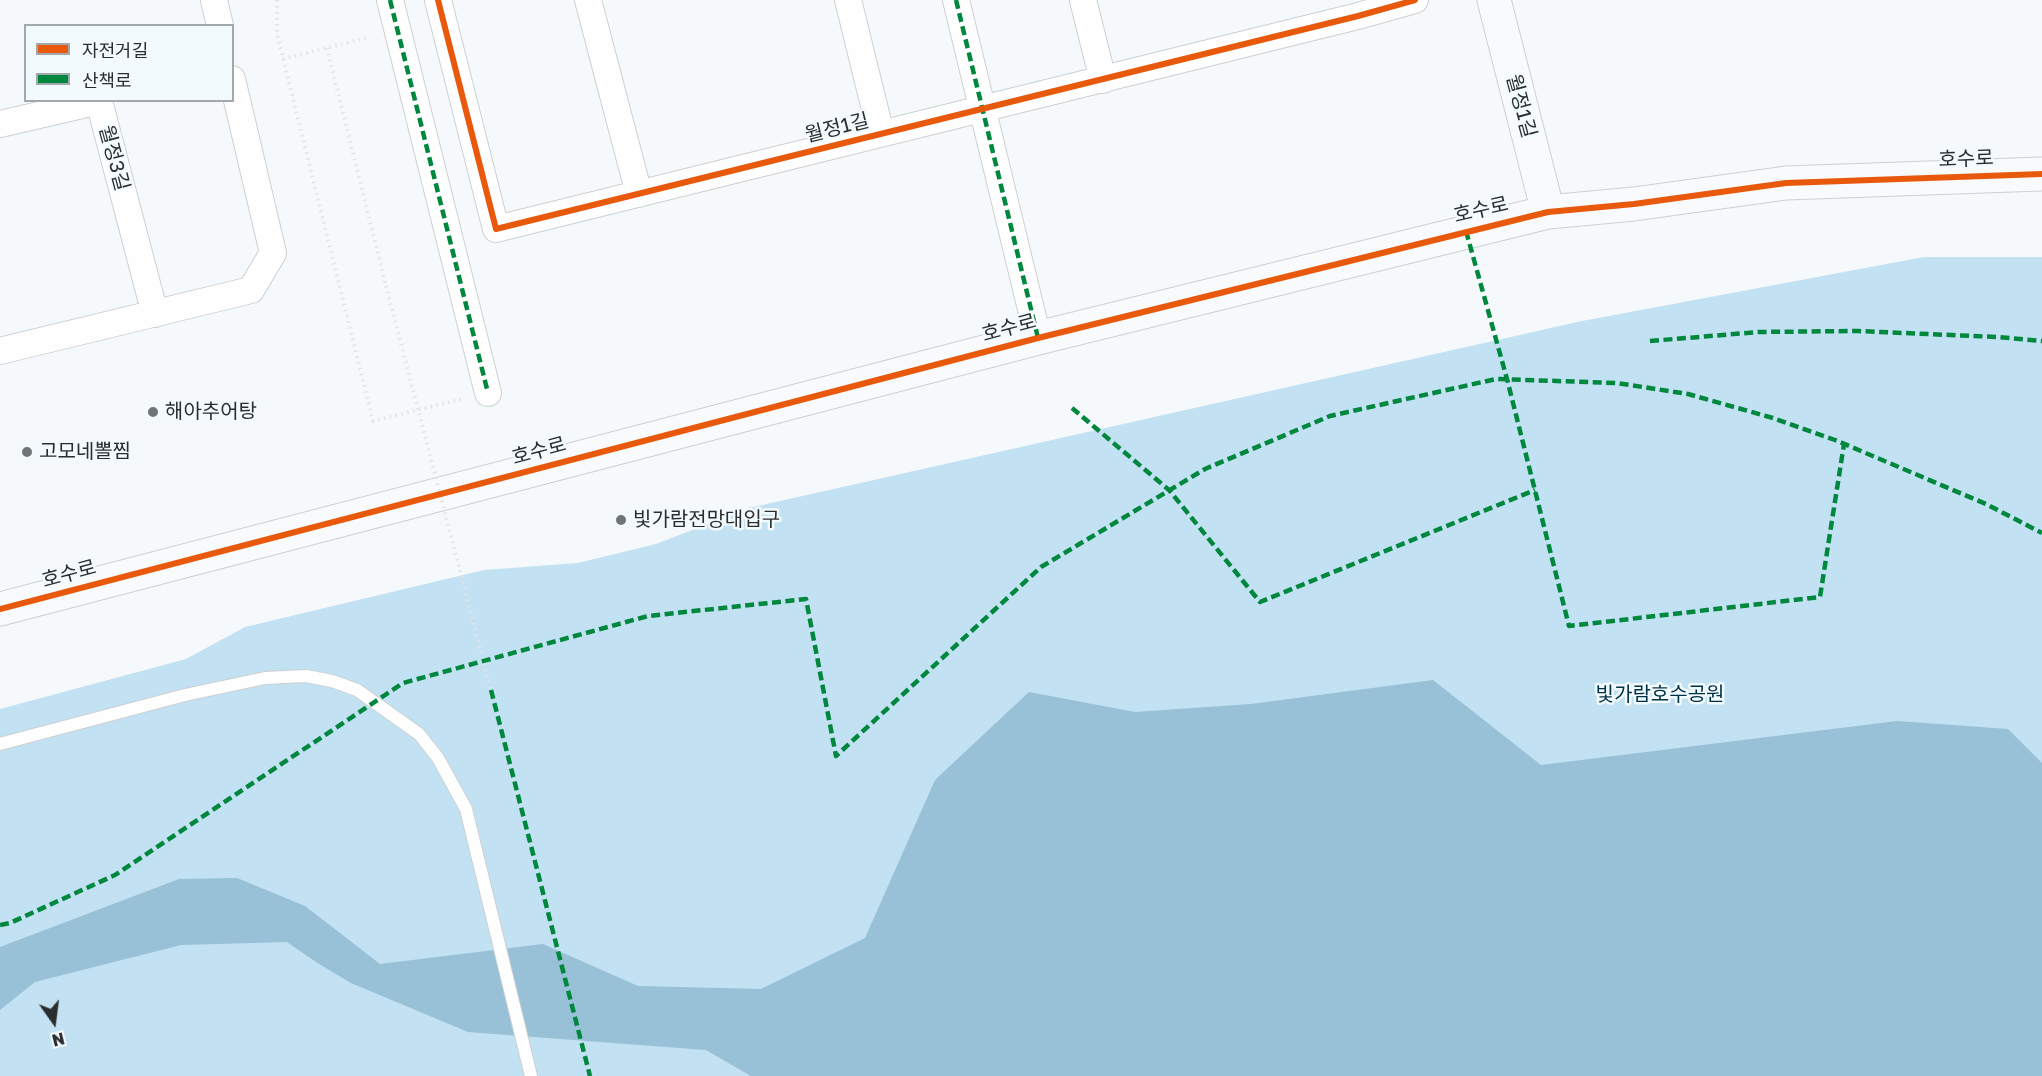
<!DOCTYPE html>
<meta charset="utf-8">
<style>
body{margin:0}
#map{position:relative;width:2042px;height:1076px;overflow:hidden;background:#f5f9fb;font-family:"Golos Text","Noto Sans KR",sans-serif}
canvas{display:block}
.legend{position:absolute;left:24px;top:24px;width:210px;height:78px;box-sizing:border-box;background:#f2fafe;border:2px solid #a2a8ab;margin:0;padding:8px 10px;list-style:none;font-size:18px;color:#2b2e2f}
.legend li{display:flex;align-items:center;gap:12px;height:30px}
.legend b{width:30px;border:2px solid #a2a8ab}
.north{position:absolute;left:24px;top:992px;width:60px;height:60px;-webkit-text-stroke:4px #f2fafe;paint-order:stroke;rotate:166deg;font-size:16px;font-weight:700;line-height:24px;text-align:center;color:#2b2e2f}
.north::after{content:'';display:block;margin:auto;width:21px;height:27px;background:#2b2e2f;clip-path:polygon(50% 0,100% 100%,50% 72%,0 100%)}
</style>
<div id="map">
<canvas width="2042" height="1076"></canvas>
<ul class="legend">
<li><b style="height:8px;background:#e8590c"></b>자전거길</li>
<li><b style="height:8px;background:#00873e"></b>산책로</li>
</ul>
<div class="north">N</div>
</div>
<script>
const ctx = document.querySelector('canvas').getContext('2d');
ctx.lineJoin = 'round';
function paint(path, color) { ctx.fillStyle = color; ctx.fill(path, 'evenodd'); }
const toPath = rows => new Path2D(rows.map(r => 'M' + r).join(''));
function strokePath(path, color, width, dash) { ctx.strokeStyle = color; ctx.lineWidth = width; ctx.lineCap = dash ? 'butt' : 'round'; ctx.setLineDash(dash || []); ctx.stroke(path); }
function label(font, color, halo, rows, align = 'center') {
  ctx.font = font + ' "Golos Text","Noto Sans KR",sans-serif'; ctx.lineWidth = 5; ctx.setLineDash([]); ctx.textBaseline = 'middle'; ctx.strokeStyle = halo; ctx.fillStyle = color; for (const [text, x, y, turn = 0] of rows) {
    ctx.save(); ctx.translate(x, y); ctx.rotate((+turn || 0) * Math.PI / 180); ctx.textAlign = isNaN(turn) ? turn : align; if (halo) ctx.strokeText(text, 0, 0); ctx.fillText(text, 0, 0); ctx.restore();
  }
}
paint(toPath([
 [1924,257,2042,257,2042,1076,0,1076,0,709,186,659,245,627,484,570,578,563,656,544,749,508,1582,321]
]), '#c2e1f2');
paint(toPath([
 [1433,680,1541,765,1897,721,2008,729,2042,763,2042,1076,751,1076,706,1050,468,1032,351,983,319,964,287,942,181,945,35,982,0,1010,0,947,179,879,237,878,305,906,380,964,543,944,638,986,761,989,865,938,935,780,1029,692,1135,712,1251,704]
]), '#98c0d6');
const lane = toPath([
 [0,744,185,695,265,678,306,676,332,681,357,690,419,734,438,758,466,809,531,1076]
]);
const street = toPath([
 [214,0,220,26],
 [390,0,488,393],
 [438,0,496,229,1358,16,1415,0],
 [588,0,639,194],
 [848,0,881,134],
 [956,0,1038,338],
 [1083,0,1103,80],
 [0,124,99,101,155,314],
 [0,351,251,290,273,253,232,79]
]);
const secondary = toPath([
 [1494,0,1548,212],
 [0,609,1038,338,1548,212,1634,204,1786,183,2042,174]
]);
strokePath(lane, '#cdd0d2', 14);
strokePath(street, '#cdd0d2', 28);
strokePath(secondary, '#cdd0d2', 35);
strokePath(toPath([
 [277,0,277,34,373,421,462,399],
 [327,48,386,286],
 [283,59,370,37]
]), '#e2e4e5', 4, [1.5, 4.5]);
strokePath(lane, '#fefefe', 12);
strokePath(street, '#fefefe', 26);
strokePath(secondary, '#f8fafb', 33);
strokePath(toPath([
 [386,286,491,690]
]), '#e2e4e5', 4, [1.5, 4.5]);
strokePath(toPath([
 [390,0,488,393],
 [956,0,1038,338],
 [1466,231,1507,379,1569,626,1820,597,1844,444],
 [1650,341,1758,332,1858,331,1997,337,2042,341],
 [1072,408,1169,490,1260,602,1535,490],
 [491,690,590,1076],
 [0,925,10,923,115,875,403,683,648,616,806,599,836,756,1041,567,1205,469,1330,416,1496,379,1617,383,1688,394,1773,418,1835,440,1986,504,2042,533]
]), '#00873e', 4.5, [9, 4.5]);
strokePath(toPath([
 [438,0,496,229,1358,16,1415,0],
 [0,609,1038,338,1548,212,1634,204,1786,183,2042,174]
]), '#e8590c', 6);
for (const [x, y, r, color] of [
 [153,412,6,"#727576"],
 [27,452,6,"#727576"],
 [621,520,6,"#727576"]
]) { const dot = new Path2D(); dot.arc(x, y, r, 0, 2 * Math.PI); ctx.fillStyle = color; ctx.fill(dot); strokePath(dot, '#f2fafe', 2); }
label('20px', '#2b2e2f', '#f2fafe', [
 ["월정1길",1521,106,75],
 ["월정1길",837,128,-14],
 ["월정3길",114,158,75],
 ["호수로",1966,159,-2],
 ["호수로",1481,210,-13],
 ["호수로",1009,328,-15],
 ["호수로",539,451,-15],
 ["호수로",69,574,-15]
]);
label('20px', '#2b2e2f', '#f2fafe', [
 ["해아추어탕",165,412],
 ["고모네뽈찜",39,452],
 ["빛가람전망대입구",633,520]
], 'left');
label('20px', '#003247', '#f2fafe', [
 ["빛가람호수공원",1660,695]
]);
</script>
